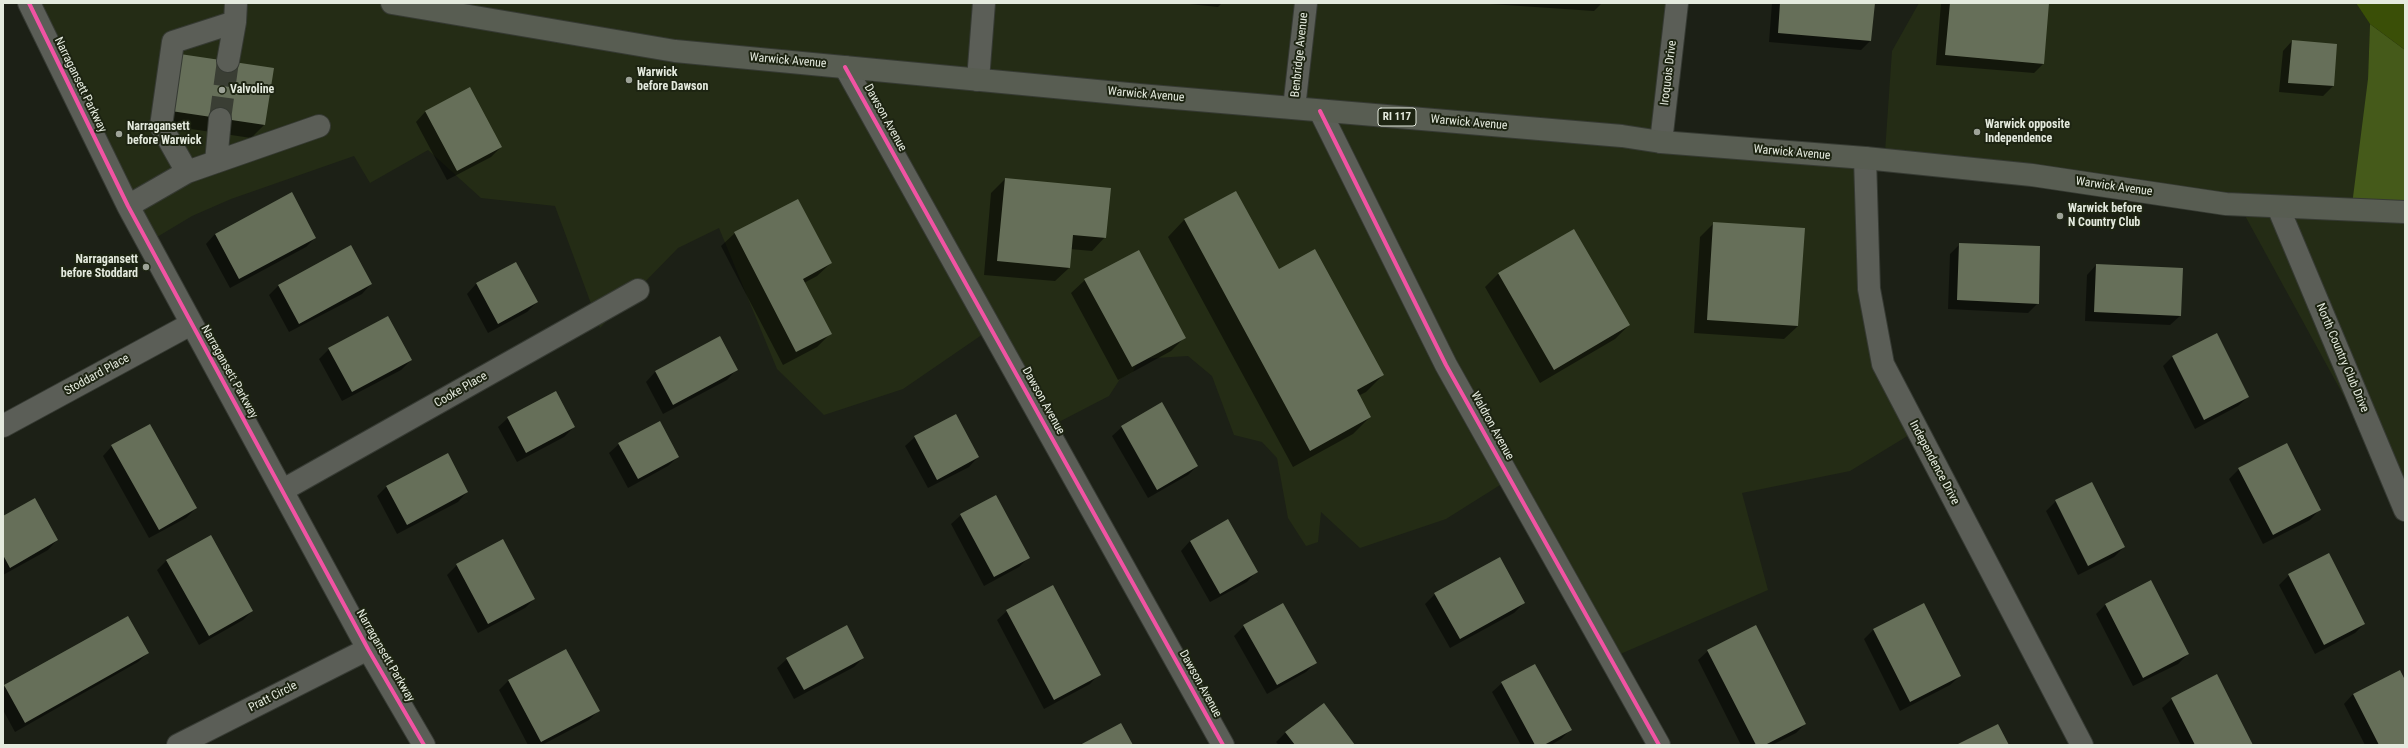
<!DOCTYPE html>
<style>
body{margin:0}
#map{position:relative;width:2408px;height:748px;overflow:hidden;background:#1c2016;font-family:"Roboto Condensed",sans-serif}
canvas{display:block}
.frame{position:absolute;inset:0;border:4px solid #e4eade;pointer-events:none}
</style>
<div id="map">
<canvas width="2408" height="748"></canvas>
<div class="frame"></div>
</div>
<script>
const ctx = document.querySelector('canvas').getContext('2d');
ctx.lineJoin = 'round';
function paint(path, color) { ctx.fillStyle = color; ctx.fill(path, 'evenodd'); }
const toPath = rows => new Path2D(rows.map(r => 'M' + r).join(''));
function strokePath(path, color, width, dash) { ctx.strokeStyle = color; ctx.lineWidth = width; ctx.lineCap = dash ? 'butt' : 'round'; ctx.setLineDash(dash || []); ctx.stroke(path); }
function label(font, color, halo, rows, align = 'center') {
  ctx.font = font + ' "Roboto Condensed",sans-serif'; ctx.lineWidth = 4; ctx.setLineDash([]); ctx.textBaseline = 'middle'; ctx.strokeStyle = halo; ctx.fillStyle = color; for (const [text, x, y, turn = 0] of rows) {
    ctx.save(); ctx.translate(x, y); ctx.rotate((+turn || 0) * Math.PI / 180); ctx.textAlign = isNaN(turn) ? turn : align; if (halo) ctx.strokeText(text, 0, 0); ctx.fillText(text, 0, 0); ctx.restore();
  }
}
paint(toPath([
 [32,3,1681,3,1667,134,1859,157,1886,362,1914,432,1850,471,1742,493,1768,590,1618,655,1508,480,1446,519,1360,548,1321,512,1318,542,1306,546,1288,518,1277,458,1262,442,1234,435,1212,376,1188,356,1139,359,1133,372,1120,379,1109,396,1053,425,989,330,903,389,824,415,777,369,719,228,678,248,600,328,555,206,481,198,428,150,370,183,354,156,231,199,192,216,152,240],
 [1919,3,2356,3,2370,24,2368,79,2405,213,2405,508,2237,201,1885,152,1892,51]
]), '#242c15');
paint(toPath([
 [2370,24,2405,50,2405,213,2352,205,2368,79]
]), '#455a1a');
paint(toPath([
 [2356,3,2405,3,2405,50,2370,24]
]), '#3a4f07');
paint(toPath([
 [1180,3,1222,3,1218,7],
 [1476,3,1602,3,1594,11],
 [1772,3,1874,3,1870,41,1861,50,1769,42],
 [1941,3,2048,3,2043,64,2034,73,1936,65],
 [2292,41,2336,45,2333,86,2323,96,2279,92,2283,51],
 [167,68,273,69,264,125,251,138,158,124],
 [469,89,501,147,491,157,447,180,416,122,425,112],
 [1005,179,1105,237,1092,251,1070,249,1069,268,1055,281,984,275,991,193],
 [1236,192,1278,270,1383,375,1366,392,1358,396,1370,417,1353,434,1293,467,1168,237,1184,220],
 [1714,223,1798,326,1784,339,1694,333,1700,237],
 [1574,230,1629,325,1615,339,1540,383,1485,287,1498,274],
 [735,233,831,263,817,276,804,283,830,334,817,347,783,365,721,246],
 [215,234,315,238,306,247,230,288,206,244],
 [1960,244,2038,303,2028,313,1948,309,1950,254],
 [516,263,537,302,527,312,488,333,467,294,476,284],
 [2096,265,2180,316,2170,325,2085,321,2087,275],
 [1085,280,1185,337,1171,351,1118,380,1071,293],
 [371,284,362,294,289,332,269,295,279,285],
 [2217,334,2248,397,2238,406,2195,429,2163,366,2172,357],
 [719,338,736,370,727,380,663,414,646,382,655,372],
 [329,349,411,360,401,370,342,401,319,359],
 [508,418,574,427,564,437,517,462,498,427],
 [1122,427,1197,466,1188,475,1148,498,1112,436],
 [915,437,978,457,969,467,928,488,905,446],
 [619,444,678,457,668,466,628,488,609,453],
 [112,446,196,508,186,518,149,538,103,456],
 [2239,469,2319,510,2310,520,2263,544,2229,479],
 [2091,483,2124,547,2114,557,2078,575,2046,511,2056,501],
 [387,486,467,492,458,502,397,534,377,496],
 [961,515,1029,557,1019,567,984,586,951,524],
 [3,518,57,540,48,550,3,575],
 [210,536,252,611,243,620,199,645,157,570,166,561],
 [1190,541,1256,572,1247,582,1210,602,1181,551],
 [457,565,534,599,525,608,478,633,447,575],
 [2289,575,2364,624,2355,633,2315,654,2279,585],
 [1435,594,1524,603,1514,613,1450,648,1425,604],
 [2106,604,2188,654,2178,664,2133,686,2096,614],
 [1007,611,1099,674,1090,684,1044,709,997,620],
 [127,617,148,653,138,662,15,732,3,710,3,688],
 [1244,626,1315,663,1306,672,1267,694,1234,636],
 [1873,630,1960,676,1950,685,1900,711,1864,639],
 [566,650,598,711,589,720,542,745,528,745,499,690,508,681],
 [1708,651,1805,724,1796,733,1772,745,1741,745,1698,660],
 [863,658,854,667,794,699,777,668,787,659],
 [2405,682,2405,745,2365,745,2344,704,2353,694],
 [1502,683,1570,730,1561,739,1551,745,1521,745,1492,692],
 [2172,699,2252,745,2181,745,2162,708],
 [1286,732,1354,745,1279,745,1276,742]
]), '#0007');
paint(toPath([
 [1780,3,1875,3,1871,41,1778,33],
 [1950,3,2049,3,2044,64,1945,55],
 [2292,40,2337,44,2334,86,2288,83],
 [180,54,274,68,265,125,171,111],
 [470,87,502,147,457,171,425,111],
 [1005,178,1111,188,1106,238,1073,235,1070,268,997,261],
 [1236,191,1279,269,1315,249,1384,375,1357,390,1371,417,1310,451,1184,219],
 [292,192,316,238,239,279,215,234],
 [798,199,832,263,803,279,832,334,796,352,734,232],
 [1713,222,1805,228,1798,326,1707,320],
 [1574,229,1630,325,1554,370,1498,273],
 [1959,243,2040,246,2039,304,1957,300],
 [351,245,372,284,299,324,278,285],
 [1139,250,1186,338,1132,367,1084,279],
 [516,262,538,302,498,324,476,283],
 [2096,264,2183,268,2181,316,2094,312],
 [388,316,412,360,352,392,328,348],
 [2217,333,2249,397,2204,420,2172,356],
 [720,336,738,370,673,405,655,371],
 [556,391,575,427,526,453,507,417],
 [1162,402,1198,466,1157,490,1121,426],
 [956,414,979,457,937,480,914,436],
 [660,421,679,457,638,479,618,443],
 [150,424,197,508,159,530,111,445],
 [2287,443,2321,510,2273,535,2238,468],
 [448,453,468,492,407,525,386,486],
 [2092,482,2125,547,2088,566,2055,500],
 [996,495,1030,558,994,577,960,514],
 [35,498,58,540,10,568,3,555,3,516],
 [1228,519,1258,572,1220,594,1190,541],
 [211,535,253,611,209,636,166,560],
 [503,539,535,599,488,624,456,564],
 [2329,553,2365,624,2324,645,2288,574],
 [1500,557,1525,603,1460,639,1434,593],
 [2151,580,2189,654,2143,678,2105,604],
 [1053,585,1101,675,1054,700,1006,610],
 [1283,603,1317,663,1277,685,1243,625],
 [1924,603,1961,676,1910,702,1873,629],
 [128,616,149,653,25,723,4,685],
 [847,625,864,658,804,690,786,658],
 [1756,625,1806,724,1765,745,1756,745,1707,650],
 [566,649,600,711,541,742,508,680],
 [1535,664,1572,730,1544,745,1535,745,1501,682],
 [2400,670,2405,680,2405,745,2379,745,2353,694],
 [2217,674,2253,745,2195,745,2171,698],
 [1324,703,1355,745,1295,745,1285,732],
 [1121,723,1133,745,1080,745],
 [1998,724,2009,745,1956,745]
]), '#666f59');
strokePath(toPath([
 [220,119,228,61]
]), '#3a3e34', 22, [22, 11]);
const minor = toPath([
 [29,3,128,206,368,649,424,745],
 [228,61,235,22],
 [845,67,1223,745],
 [978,80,984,3],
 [1294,108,1306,3],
 [1320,111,1446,365,1659,745],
 [1661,142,1677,3],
 [1865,158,1869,289,1883,364,2082,745],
 [216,162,220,119],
 [187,172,319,126],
 [128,206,187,172,161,126,173,42,235,22,236,3],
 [2278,207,2405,510],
 [3,426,191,324],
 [283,490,638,290],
 [178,745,368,649]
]);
const major = toPath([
 [392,3,675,51,1139,95,1622,136,1661,142,1865,158,2032,175,2226,204,2405,212]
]);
strokePath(minor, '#363a33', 24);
strokePath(major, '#363a33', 24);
strokePath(minor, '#5b5e57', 22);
strokePath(major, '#585d52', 22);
strokePath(toPath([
 [29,3,128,206,368,649,424,745],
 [845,67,1223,745],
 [1320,111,1446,365,1659,745]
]), '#f153a3', 4);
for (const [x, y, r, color] of [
 [629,80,4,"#9ea398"],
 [222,90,4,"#9ea398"],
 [1977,132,4,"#9ea398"],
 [119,134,4,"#9ea398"],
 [2060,216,4,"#9ea398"],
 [146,267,4,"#9ea398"]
]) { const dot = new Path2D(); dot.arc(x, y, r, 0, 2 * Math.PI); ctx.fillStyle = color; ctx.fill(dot); strokePath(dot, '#1d2412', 1.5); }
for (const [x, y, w] of [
 [1397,117,38]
]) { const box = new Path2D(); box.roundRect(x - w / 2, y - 9, w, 18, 3); ctx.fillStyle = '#1d2412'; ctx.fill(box); strokePath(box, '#e4eade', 1); }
label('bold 11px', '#e4eade', null, [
 ["RI 117",1397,117]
]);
label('12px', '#e4eade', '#1d2412', [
 ["Benbridge Avenue",1300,55,-84],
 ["Warwick Avenue",788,61,5],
 ["Iroquois Drive",1669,73,-83],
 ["Narragansett Parkway",80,85,64],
 ["Warwick Avenue",1146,95,5],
 ["Dawson Avenue",885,118,61],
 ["Warwick Avenue",1469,123,5],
 ["Warwick Avenue",1792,153,5],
 ["Warwick Avenue",2114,187,8],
 ["North Country Club Drive",2342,358,67],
 ["Narragansett Parkway",229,372,61],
 ["Stoddard Place",97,375,-29],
 ["Cooke Place",461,390,-30],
 ["Dawson Avenue",1043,401,61],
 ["Waldron Avenue",1492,426,61],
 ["Independence Drive",1934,463,62],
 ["Narragansett Parkway",385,656,60],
 ["Dawson Avenue",1200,684,61],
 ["Pratt Circle",273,697,-27]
]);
label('bold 12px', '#e4eade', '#1d2412', [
 ["Warwick",637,73],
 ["before Dawson",637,87],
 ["Valvoline",230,90],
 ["Warwick opposite",1985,125],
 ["Independence",1985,139],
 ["Narragansett",127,127],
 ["before Warwick",127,141],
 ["Warwick before",2068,209],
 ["N Country Club",2068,223],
 ["Narragansett",138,260,"right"],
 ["before Stoddard",138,274,"right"]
], 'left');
</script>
